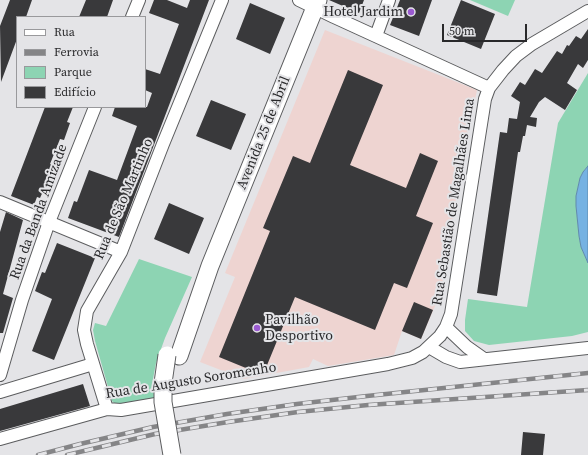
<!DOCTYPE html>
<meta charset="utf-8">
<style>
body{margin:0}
#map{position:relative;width:588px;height:455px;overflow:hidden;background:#e4e4e7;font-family:"Source Serif 4",serif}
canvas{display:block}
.legend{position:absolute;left:16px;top:16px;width:130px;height:92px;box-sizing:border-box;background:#e4e4e7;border:1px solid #99999c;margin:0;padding:5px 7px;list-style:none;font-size:12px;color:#29292b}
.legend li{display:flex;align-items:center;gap:8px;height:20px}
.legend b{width:20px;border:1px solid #99999c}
.scale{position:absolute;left:442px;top:24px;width:85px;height:18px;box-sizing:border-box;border:2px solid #29292b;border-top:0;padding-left:5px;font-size:12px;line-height:14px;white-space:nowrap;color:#29292b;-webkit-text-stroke:3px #e4e4e7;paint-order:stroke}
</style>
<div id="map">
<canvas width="588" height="455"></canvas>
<ul class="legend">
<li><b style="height:5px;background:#fff"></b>Rua</li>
<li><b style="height:5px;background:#858587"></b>Ferrovia</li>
<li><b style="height:11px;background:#8dd4b3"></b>Parque</li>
<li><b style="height:11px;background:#39393b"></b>Edifício</li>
</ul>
<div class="scale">50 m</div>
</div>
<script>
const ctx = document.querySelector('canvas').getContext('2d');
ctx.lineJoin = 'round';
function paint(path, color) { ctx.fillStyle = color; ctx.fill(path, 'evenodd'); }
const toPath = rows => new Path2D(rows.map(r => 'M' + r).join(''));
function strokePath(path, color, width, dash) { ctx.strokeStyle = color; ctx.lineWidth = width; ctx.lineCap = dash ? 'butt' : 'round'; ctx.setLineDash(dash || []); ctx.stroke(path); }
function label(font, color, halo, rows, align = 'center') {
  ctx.font = font + ' "Source Serif 4",serif'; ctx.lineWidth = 4; ctx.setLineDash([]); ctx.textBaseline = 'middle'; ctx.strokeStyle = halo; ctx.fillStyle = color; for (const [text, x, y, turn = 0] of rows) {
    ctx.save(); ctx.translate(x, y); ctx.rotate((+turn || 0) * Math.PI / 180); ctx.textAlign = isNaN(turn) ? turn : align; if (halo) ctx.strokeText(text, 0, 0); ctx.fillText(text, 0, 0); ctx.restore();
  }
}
paint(toPath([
 [325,30,477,90,462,161,441,292,421,339,402,331,394,355,328,366,313,359,309,367,244,379,200,362,235,277,225,273]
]), '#eed4d1');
paint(toPath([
 [470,0,515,0,508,16],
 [588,73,588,166,583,172,580,178,576,196,576,206,579,236,581,247,588,263,588,332,572,336,489,345,474,341,465,331,465,320,468,299,527,307,558,123],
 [139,259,192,277,165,338,156,363,153,379,154,398,120,405,115,404,112,401,95,341,93,330,95,323,106,326]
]), '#8dd4b3');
const water = toPath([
 [588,166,588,263,581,247,579,236,576,206,576,196,580,178,583,172,588,166]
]);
paint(water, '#76b2e2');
strokePath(water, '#5f89ab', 1);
paint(toPath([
 [10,0,32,0,26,17,17,17,17,39,1,82,0,26],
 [86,0,113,0,107,17,79,17],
 [154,0,167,0,187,8,190,0,209,0,119,237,68,218,74,201,77,202,89,170,117,180,137,126,112,116,115,107,147,107,152,93,145,90,145,69,160,74,179,24,149,13],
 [329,0,364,0,359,13],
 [400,0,432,0,419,36,390,25],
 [461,0,495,14,481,49,447,35],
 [250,3,285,18,270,54,236,39],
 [588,29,588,60,583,68,578,64,567,83,577,90,565,110,545,97,539,102,530,117,537,118,536,127,527,125,525,136,523,136,520,152,518,152,497,296,477,293,500,132,507,133,509,118,517,119,520,102,511,96,520,82,525,85,535,69,542,73,557,51,562,54,567,45,569,46,576,36,581,39],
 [348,70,383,85,350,165,406,188,420,153,438,161,416,216,433,223,407,288,394,283,375,330,295,297,263,375,219,357,270,231,263,228,293,156,310,163],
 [211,100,246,114,231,150,196,136],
 [45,107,73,107,67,122,70,123,64,140,60,139,50,164,54,166,51,174,40,198,37,197,34,205,11,196],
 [169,203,204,218,189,254,154,239],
 [6,212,23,220,3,294,13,298,3,333,0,333,0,232],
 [57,243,95,258,54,360,32,351,52,299,35,291,42,272,45,273],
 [414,302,433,310,421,339,402,331],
 [83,384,90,406,0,431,0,409],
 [523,432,545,434,543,455,521,455]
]), '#39393b');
const street = toPath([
 [299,0,334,17,489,88],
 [132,17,139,0],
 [376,36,389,0],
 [0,202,121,252],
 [446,327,467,347,484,359],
 [429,347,446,357,460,362,588,348],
 [0,375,22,300,49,222,95,107],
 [0,392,93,364],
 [107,409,87,344,84,330,87,311,121,252,163,144,222,0],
 [0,439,107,409,121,410,388,364,412,358,423,352,440,336,446,327,451,314,485,99,489,88,503,70,516,56,532,44,588,11]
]);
const secondary = toPath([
 [179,356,210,266,318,0]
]);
strokePath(street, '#5b5c5e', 14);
strokePath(secondary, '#5b5c5e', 19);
strokePath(street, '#fff', 12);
strokePath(secondary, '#fff', 17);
const rail = toPath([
 [38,455,80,444,153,427,227,414,297,404,367,396,588,373],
 [67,455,155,434,228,422,298,412,368,405,588,390]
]);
strokePath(rail, '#858587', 4.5);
strokePath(rail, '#e4e4e7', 3, [9]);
const secondaryBridge = toPath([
 [167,355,163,383,163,402,172,455]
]);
strokePath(secondaryBridge, '#5b5c5e', 19, []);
strokePath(secondaryBridge, '#fff', 17);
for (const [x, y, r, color] of [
 [411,12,4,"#9a5ad0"],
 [257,328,4,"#9a5ad0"]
]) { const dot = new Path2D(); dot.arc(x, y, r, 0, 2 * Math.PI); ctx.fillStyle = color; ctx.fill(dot); strokePath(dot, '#e4e4e7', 1.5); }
label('14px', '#29292b', '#e4e4e7', [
 ["Hotel Jardim",403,12],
 ["Pavilhão",265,320,"left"],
 ["Desportivo",265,336,"left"]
], 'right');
label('14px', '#29292b', '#e4e4e7', [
 ["Avenida 25 de Abril",264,133,-68],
 ["Rua de São Martinho",124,199,-67],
 ["Rua Sebastião de Magalhães Lima",454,202,-81],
 ["Rua da Banda Amizade",39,212,-70],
 ["Rua de Augusto Soromenho",191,381,-9]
]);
</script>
